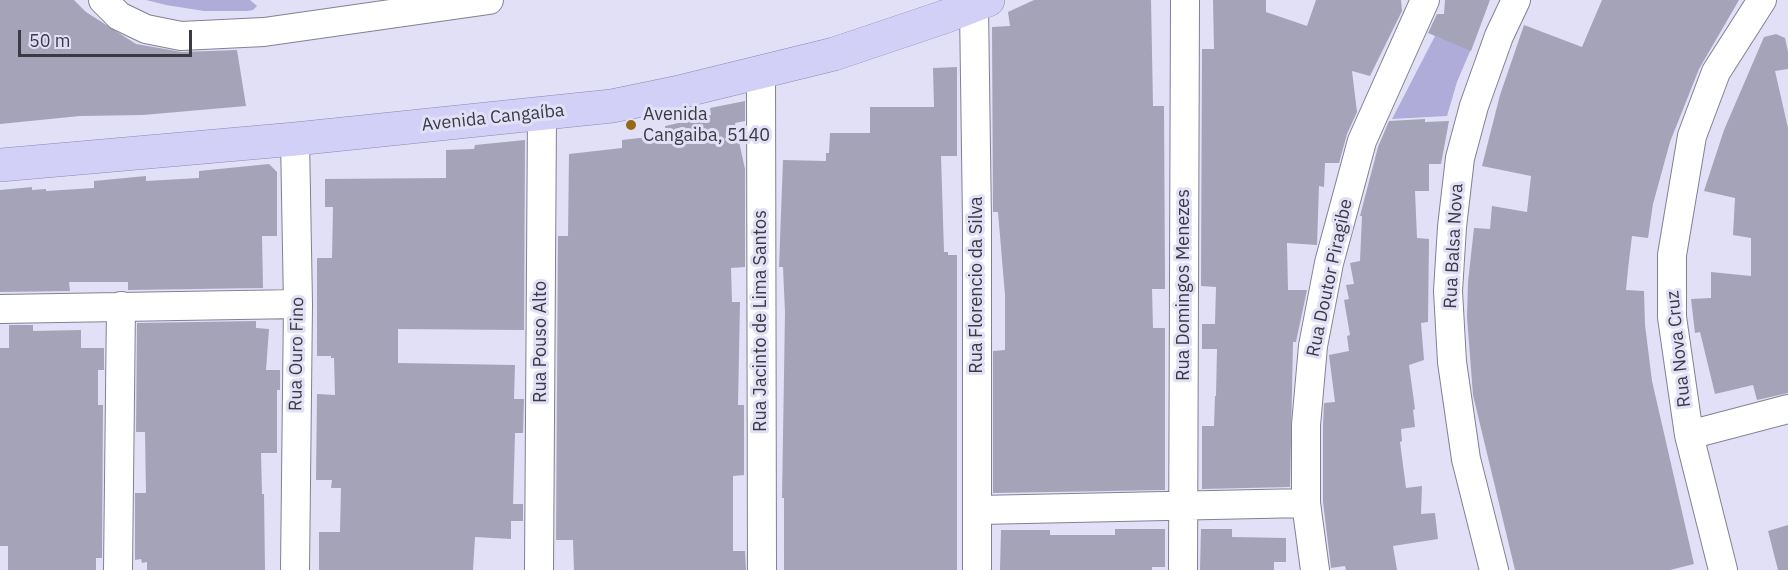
<!DOCTYPE html>
<meta charset="utf-8">
<style>
body{margin:0}
#map{position:relative;width:1788px;height:570px;overflow:hidden;background:#e1e0f6;font-family:"IBM Plex Sans",sans-serif}
canvas{display:block}
.scale{position:absolute;left:18px;top:30px;width:174px;height:27px;box-sizing:border-box;border:3px solid #3a3a43;border-top:0;padding-left:8px;font-size:18px;line-height:21px;white-space:nowrap;color:#3a3a43;-webkit-text-stroke:4px #e1e0f6;paint-order:stroke}
</style>
<div id="map">
<canvas width="1788" height="570"></canvas>
<div class="scale">50 m</div>
</div>
<script>
const ctx = document.querySelector('canvas').getContext('2d');
ctx.lineJoin = 'round';
function paint(path, color) { ctx.fillStyle = color; ctx.fill(path, 'evenodd'); }
const toPath = rows => new Path2D(rows.map(r => 'M' + r).join(''));
function strokePath(path, color, width, dash) { ctx.strokeStyle = color; ctx.lineWidth = width; ctx.lineCap = dash ? 'butt' : 'round'; ctx.setLineDash(dash || []); ctx.stroke(path); }
function label(font, color, halo, rows, align = 'center') {
  ctx.font = font + ' "IBM Plex Sans",sans-serif'; ctx.lineWidth = 6; ctx.setLineDash([]); ctx.textBaseline = 'middle'; ctx.strokeStyle = halo; ctx.fillStyle = color; for (const [text, x, y, turn = 0] of rows) {
    ctx.save(); ctx.translate(x, y); ctx.rotate((+turn || 0) * Math.PI / 180); ctx.textAlign = isNaN(turn) ? turn : align; if (halo) ctx.strokeText(text, 0, 0); ctx.fillText(text, 0, 0); ctx.restore();
  }
}
paint(toPath([
 [146,0,250,0,257,6,253,10,247,11,204,11,166,5],
 [1435,36,1471,49,1457,82,1447,116,1392,119]
]), '#afacda');
paint(toPath([
 [0,0,74,0,86,12,136,44,182,52,237,50,246,106,143,115,80,116,0,124],
 [1034,0,1151,0,1153,106,1164,106,1165,289,1152,289,1153,328,1165,328,1165,490,993,493,993,351,1005,350,1005,295,998,212,993,212,992,27,1010,26,1008,12],
 [1213,0,1266,0,1266,12,1307,26,1316,0,1401,0,1402,11,1370,76,1352,71,1357,112,1347,134,1339,163,1325,163,1324,187,1319,186,1317,245,1287,243,1288,290,1307,290,1296,342,1293,342,1290,487,1202,489,1202,426,1214,426,1215,396,1216,396,1217,349,1202,349,1202,324,1215,324,1216,287,1201,286,1202,49,1214,49],
 [1445,0,1490,0,1471,51,1428,33,1437,14,1444,14],
 [1602,0,1739,0,1699,69,1670,142,1653,204,1648,238,1632,236,1628,269,1626,290,1644,291,1645,325,1652,381,1694,564,1670,570,1515,570,1473,395,1467,317,1468,282,1474,228,1490,229,1492,206,1527,212,1531,176,1482,166,1500,95,1524,25,1582,47],
 [1776,34,1785,38,1788,52,1788,69,1775,71,1788,128,1788,393,1757,400,1753,385,1715,394,1700,332,1695,333,1691,299,1711,298,1711,272,1751,276,1751,238,1733,235,1735,198,1704,191,1724,130,1764,37],
 [957,67,957,156,941,156,944,252,948,252,948,255,957,255,957,570,784,570,784,498,782,498,785,312,783,267,779,267,783,160,826,161,826,153,829,153,830,133,870,133,870,107,934,107,933,68],
 [745,101,745,121,735,123,745,169,745,267,731,268,732,302,740,302,738,405,744,405,744,475,733,476,733,551,745,551,746,570,574,570,573,540,556,540,558,236,568,236,569,154,622,148,622,140,666,135,665,126,701,118,700,117,711,115,710,108],
 [1425,119,1425,122,1449,121,1441,164,1429,164,1429,191,1415,191,1417,238,1429,239,1428,322,1421,323,1424,360,1409,365,1415,409,1413,410,1415,427,1401,429,1402,441,1400,442,1406,488,1422,486,1421,514,1435,513,1438,539,1393,546,1397,570,1346,570,1345,566,1331,568,1323,502,1323,426,1324,403,1335,402,1329,355,1349,351,1347,336,1350,335,1344,300,1349,299,1346,285,1354,284,1350,263,1360,261,1362,216,1360,216,1378,147,1389,121],
 [525,140,524,330,398,329,398,363,515,365,514,399,524,399,523,433,515,433,513,504,523,504,523,521,511,521,511,539,475,537,473,570,319,570,319,532,340,532,341,488,331,488,332,480,316,480,317,394,335,395,334,358,331,358,331,356,317,356,317,258,332,258,333,207,325,207,325,179,446,178,446,150,474,149,475,145],
 [269,164,277,172,277,236,262,236,263,288,128,290,128,282,69,282,70,291,0,292,0,190,32,187,32,190,46,189,46,191,94,188,94,181,146,176,146,181,199,178,199,171],
 [256,321,256,328,269,329,266,370,280,370,280,390,277,390,277,453,261,453,262,494,264,494,265,570,147,570,147,562,142,563,141,559,135,560,135,493,146,493,145,432,136,432,137,323],
 [9,325,33,325,33,331,81,330,81,348,104,348,104,370,98,370,98,405,103,405,102,558,96,558,96,570,8,570,8,546,0,546,0,348,9,348],
 [1788,525,1788,570,1778,570,1768,531],
 [1115,529,1165,529,1165,567,1152,567,1152,570,1000,570,1001,530,1050,530,1050,535,1115,535],
 [1201,529,1232,529,1232,537,1286,538,1286,562,1274,562,1274,570,1200,570]
]), '#a4a3b8');
const minor = toPath([
 [103,0,119,16,146,29,181,36,264,32,489,0],
 [972,0,974,7,977,222,977,570],
 [761,73,762,570],
 [0,309,298,304],
 [1689,435,1788,409],
 [979,510,1306,503],
 [118,570,121,306],
 [295,570,298,304,295,139],
 [539,570,542,114],
 [1183,570,1185,0],
 [1315,570,1306,503,1306,425,1313,346,1329,263,1362,141,1425,0],
 [1494,570,1466,459,1452,362,1448,291,1452,227,1460,158,1474,106,1499,36,1516,0],
 [1723,570,1689,435,1672,317,1672,255,1692,136,1716,72,1762,0]
]);
const major = toPath([
 [0,165,295,139,612,106,675,93,834,54,944,17,988,0]
]);
strokePath(minor, '#828194', 30);
strokePath(major, '#8a87b4', 34);
strokePath(minor, '#fff', 28);
strokePath(major, '#d3d0f7', 33);
for (const [x, y, r, color] of [
 [631,125,6,"#956916"]
]) { const dot = new Path2D(); dot.arc(x, y, r, 0, 2 * Math.PI); ctx.fillStyle = color; ctx.fill(dot); strokePath(dot, '#e1e0f6', 2); }
label('18px', '#3a3a43', '#e1e0f6', [
 ["Avenida",643,115],
 ["Cangaiba, 5140",643,136]
], 'left');
label('18px', '#3a3a43', '#e1e0f6', [
 ["Avenida Cangaíba",493,118,-6],
 ["Rua Balsa Nova",1454,246,-87],
 ["Rua Doutor Piragibe",1330,278,-78],
 ["Rua Florencio da Silva",977,285,-90],
 ["Rua Domingos Menezes",1184,285,-90],
 ["Rua Jacinto de Lima Santos",761,321,-90],
 ["Rua Pouso Alto",541,342,-90],
 ["Rua Nova Cruz",1679,349,-96],
 ["Rua Ouro Fino",297,354,-89]
]);
</script>
